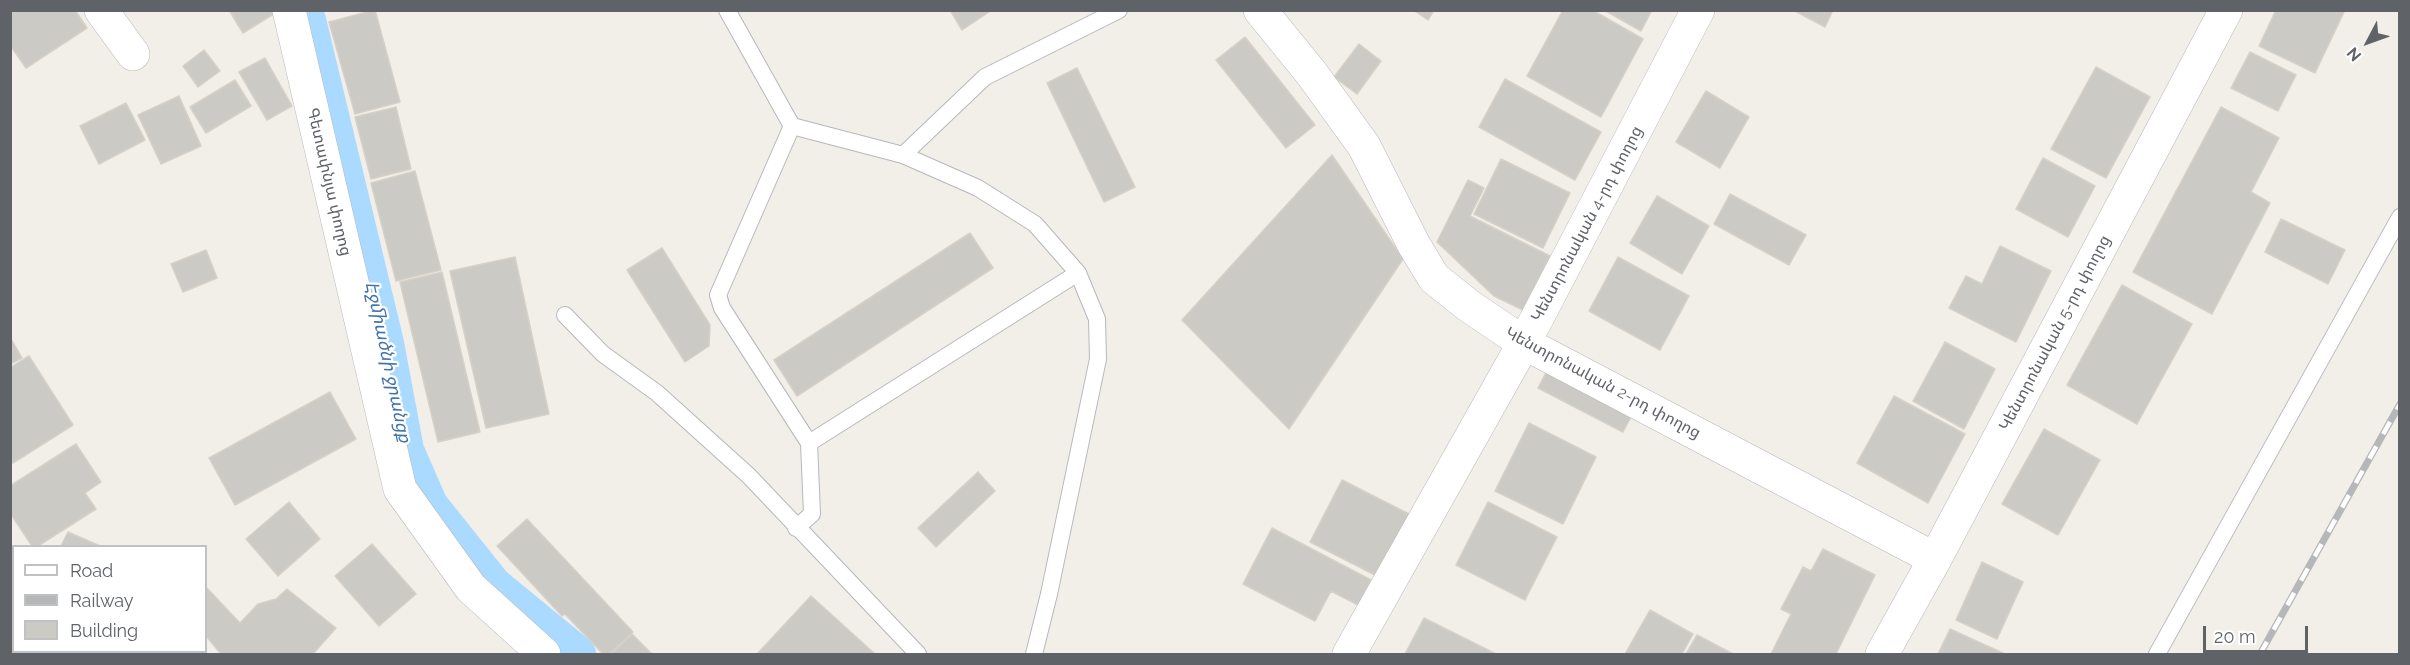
<!DOCTYPE html>
<meta charset="utf-8">
<style>
body{margin:0}
#map{position:relative;width:2410px;height:665px;overflow:hidden;background:#f1efe8;font-family:Raleway,sans-serif}
canvas{display:block}
.frame{position:absolute;inset:0;border:12px solid #5f6368;pointer-events:none}
.legend{position:absolute;left:12px;top:545px;width:195px;height:108px;box-sizing:border-box;background:#fff;border:2px solid #bfc1c3;margin:0;padding:8px 10px;list-style:none;font-size:18px;color:#5f6368}
.legend li{display:flex;align-items:center;gap:12px;height:30px}
.legend b{width:30px;border:2px solid #bfc1c3}
.north{position:absolute;left:2338px;top:12px;width:60px;height:60px;-webkit-text-stroke:4px #fff;paint-order:stroke;rotate:229deg;font-size:16px;font-weight:700;line-height:24px;text-align:center;color:#5f6368}
.north::after{content:'';display:block;margin:auto;width:21px;height:27px;background:#5f6368;clip-path:polygon(50% 0,100% 100%,50% 72%,0 100%)}
.scale{position:absolute;left:2203px;top:626px;width:105px;height:27px;box-sizing:border-box;border:3px solid #5f6368;border-top:0;padding-left:8px;font-size:18px;line-height:21px;white-space:nowrap;color:#5f6368;-webkit-text-stroke:4px #fff;paint-order:stroke}
</style>
<div id="map">
<canvas width="2410" height="665"></canvas>
<div class="frame"></div>
<ul class="legend">
<li><b style="height:8px;background:#fff"></b>Road</li>
<li><b style="height:8px;background:#b6b7b8"></b>Railway</li>
<li><b style="height:16px;background:#cccac5"></b>Building</li>
</ul>
<div class="north">N</div>
<div class="scale">20 m</div>
</div>
<script>
const ctx = document.querySelector('canvas').getContext('2d');
ctx.lineJoin = 'round';
const toPath = rows => new Path2D(rows.map(r => 'M' + r).join(''));
function strokePath(path, color, width, dash) { ctx.strokeStyle = color; ctx.lineWidth = width; ctx.lineCap = dash ? 'butt' : 'round'; ctx.setLineDash(dash || []); ctx.stroke(path); }
function paint(path, color) { ctx.fillStyle = color; ctx.fill(path, 'evenodd'); }
function label(font, color, halo, rows, align = 'center') {
  ctx.font = font + ' Raleway,"Noto Sans Armenian",sans-serif'; ctx.lineWidth = 4.5; ctx.setLineDash([]); ctx.textBaseline = 'middle'; ctx.strokeStyle = halo; ctx.fillStyle = color; for (const [text, x, y, turn = 0] of rows) {
    ctx.save(); ctx.translate(x, y); ctx.rotate((+turn || 0) * Math.PI / 180); ctx.textAlign = isNaN(turn) ? turn : align; if (halo) ctx.strokeText(text, 0, 0); ctx.fillText(text, 0, 0); ctx.restore();
  }
}
strokePath(toPath([
 [308,20,386,343,406,450,430,505,494,585,578,654]
]), '#aadaff', 36);
const building = toPath([
 [10,10,75,10,87,28,26,68,10,45,10,10],
 [229,10,280,10,243,33,229,10],
 [375,10,400,102,355,114,329,22,375,10],
 [950,10,992,10,962,30,950,10],
 [1413,10,1434,10,1428,20,1413,10],
 [1563,10,1592,10,1643,39,1601,117,1527,76,1563,10],
 [1604,10,1652,10,1641,31,1604,10],
 [1793,10,1833,10,1825,27,1793,10],
 [2276,10,2345,10,2315,73,2259,46,2276,10],
 [1245,37,1315,125,1286,148,1216,60,1245,37],
 [1359,44,1381,61,1357,94,1334,77,1359,44],
 [204,50,220,71,198,87,183,66,204,50],
 [2250,52,2296,75,2278,111,2231,88,2250,52],
 [265,58,292,106,267,120,239,72,265,58],
 [2096,67,2150,97,2106,178,2051,149,2096,67],
 [1077,68,1135,187,1104,202,1047,83,1077,68],
 [1505,79,1601,132,1575,180,1479,127,1505,79],
 [235,80,251,106,206,133,190,107,235,80],
 [1706,91,1749,117,1720,168,1676,142,1706,91],
 [179,96,201,146,161,164,138,115,179,96],
 [126,103,145,140,99,164,80,126,126,103],
 [396,107,411,169,371,179,355,117,396,107],
 [2221,107,2279,138,2251,192,2270,203,2212,314,2133,272,2221,107],
 [1332,155,1403,259,1289,429,1182,320,1332,155],
 [2043,158,2095,186,2068,237,2016,209,2043,158],
 [1501,159,1570,193,1543,248,1474,214,1501,159],
 [415,171,441,270,396,281,371,183,415,171],
 [1468,180,1484,188,1470,216,1550,256,1523,310,1494,296,1437,242,1468,180],
 [1730,194,1806,235,1789,265,1714,224,1730,194],
 [1657,196,1709,226,1682,274,1630,243,1657,196],
 [2281,219,2345,250,2328,284,2265,252,2281,219],
 [970,233,993,268,797,396,774,360,970,233],
 [2000,246,2051,271,2016,342,1949,308,1966,276,1982,284,2000,246],
 [662,248,710,325,709,346,685,362,627,270,662,248],
 [206,250,217,278,183,292,171,264,206,250],
 [515,257,549,414,486,428,450,271,515,257],
 [1618,257,1689,296,1660,350,1589,311,1618,257],
 [442,272,480,432,438,442,400,282,442,272],
 [2122,285,2192,324,2137,424,2067,385,2122,285],
 [10,337,22,358,10,364,10,337],
 [1945,342,1995,369,1964,429,1913,401,1945,342],
 [29,356,73,425,13,463,10,459,10,368,29,356],
 [1549,367,1634,411,1623,432,1538,388,1549,367],
 [330,392,356,439,235,505,209,458,330,392],
 [1894,396,1965,434,1928,503,1857,463,1894,396],
 [1529,423,1596,457,1563,524,1495,491,1529,423],
 [2044,429,2100,460,2058,535,2002,504,2044,429],
 [76,444,101,482,85,493,96,509,38,546,32,546,10,513,10,486,76,444],
 [978,472,995,491,936,547,918,528,978,472],
 [1342,480,1411,515,1379,577,1310,542,1342,480],
 [289,502,320,539,278,576,246,539,289,502],
 [1488,502,1557,537,1525,600,1456,565,1488,502],
 [527,519,633,632,609,654,603,654,565,614,562,616,497,546,527,519],
 [1272,528,1371,580,1358,605,1331,591,1315,621,1243,584,1272,528],
 [68,532,100,546,61,546,68,532],
 [372,544,416,594,379,626,335,576,372,544],
 [1823,549,1875,575,1836,654,1771,654,1791,614,1781,609,1803,567,1811,571,1823,549],
 [10,554,14,557,14,631,10,628,10,554],
 [1982,562,2023,582,1997,639,1956,620,1982,562],
 [206,587,240,623,258,604,276,599,287,589,336,628,313,654,221,654,206,636,206,587],
 [811,596,875,654,757,654,811,596],
 [1650,610,1693,634,1682,654,1625,654,1650,610],
 [1424,618,1496,654,1405,654,1424,618],
 [1950,629,2005,654,1938,654,1950,629],
 [632,634,652,654,611,654,632,634],
 [1697,635,1733,654,1686,654,1697,635],
 [14,650,14,652,65,652,64,654,11,654,14,650],
 [70,652,114,652,113,654,68,654,70,652],
 [120,652,162,652,165,654,118,654,120,652]
]);
paint(building, '#cccac5');
strokePath(building, '#d6d1c6', 1.5);
const service = toPath([
 [727,10,792,126,903,155,978,188,1035,224,1078,273,1097,319,1098,359,1049,594,1034,654],
 [792,126,718,295,722,308,809,443,812,514,796,528],
 [903,155,985,77,1119,10],
 [565,315,603,354,657,393,749,476,918,654],
 [809,443,1078,273],
 [189,652,191,654],
 [2157,654,2400,217]
]);
const minor = toPath([
 [101,10,133,54],
 [289,10,400,489,471,588,544,654],
 [1260,10,1312,74,1364,146,1414,245,1434,278,1469,306,1524,343,1935,559],
 [1349,654,1524,343,1698,10],
 [1882,654,1935,559,2226,10]
]);
strokePath(service, '#b5b8bc', 18);
strokePath(minor, '#b5b8bc', 34);
strokePath(service, '#fff', 16);
strokePath(minor, '#fff', 33);
const rail = toPath([
 [2260,654,2400,404]
]);
strokePath(rail, '#b6b7b8', 7);
strokePath(rail, '#fff', 4.5, [14]);
label('16px', '#5f6368', '#fff', [
 ["Գետափնյա փողոց",329,182,77],
 ["Կենտրոնական 4-րդ փողոց",1587,224,-62],
 ["Կենտրոնական 5-րդ փողոց",2055,333,-62],
 ["Կենտրոնական 2-րդ փողոց",1603,383,28]
]);
label('italic 18px', '#4174aa', '#fff', [
 ["Էջմիածնի ջրանցք",388,362,78]
]);
</script>
